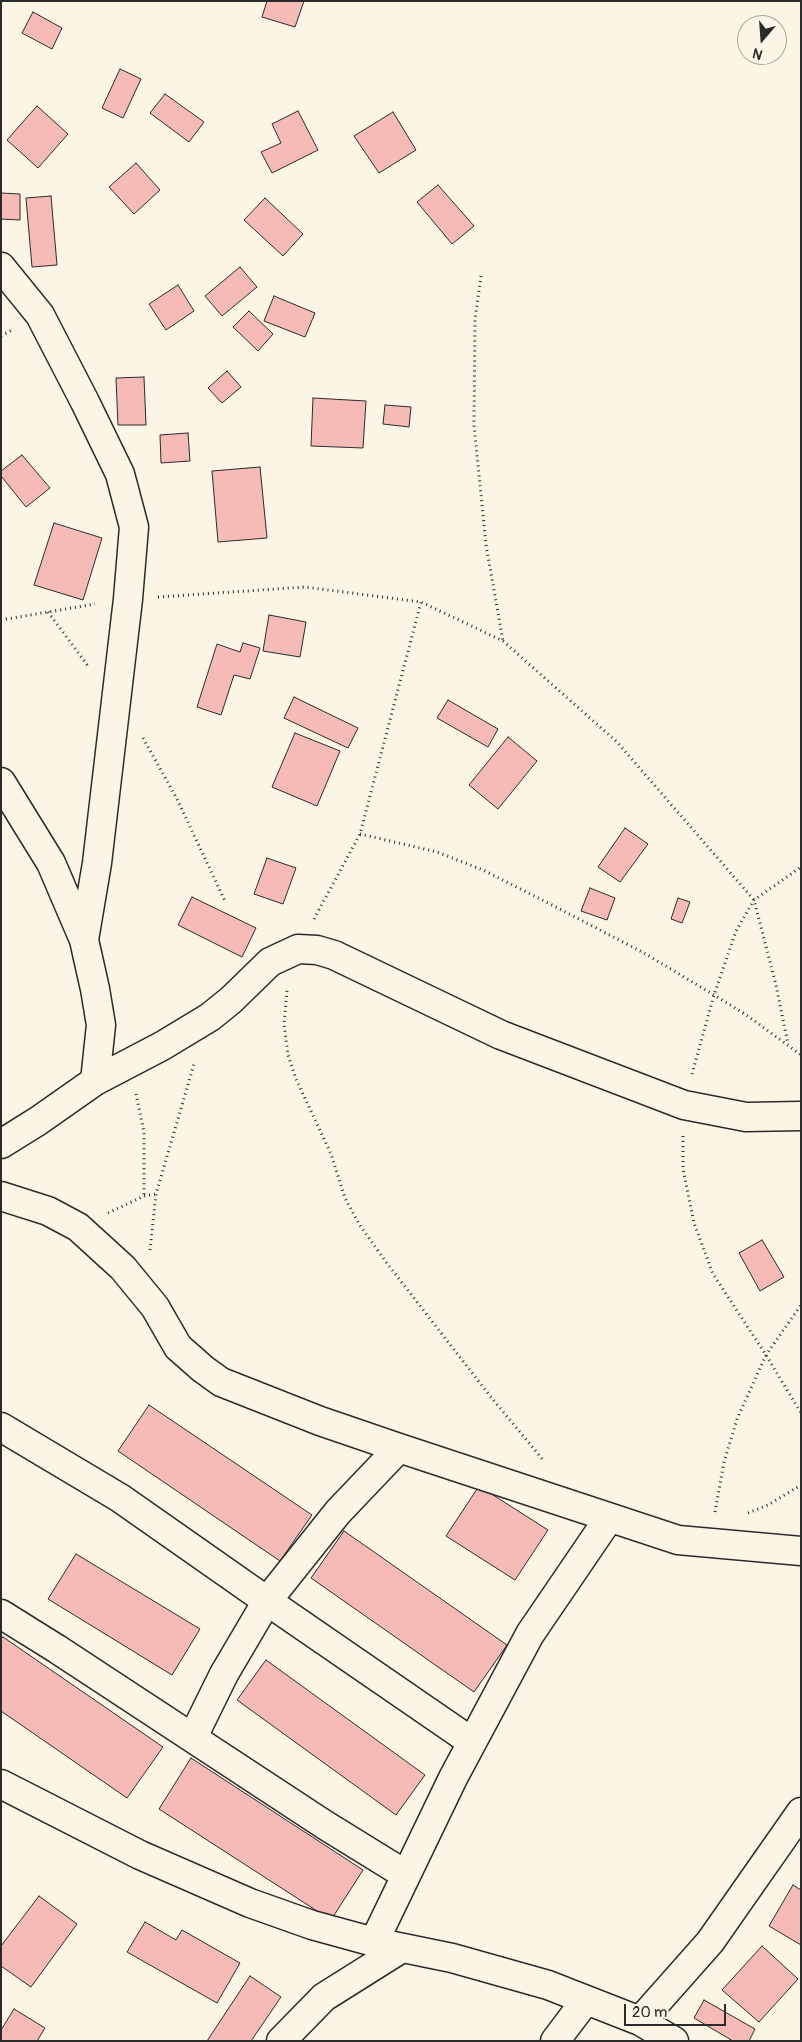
<!DOCTYPE html>
<style>
body{margin:0}
#map{position:relative;width:802px;height:2042px;overflow:hidden;background:#fcf5e5;font-family:Pangolin,sans-serif}
canvas{display:block}
.frame{position:absolute;inset:0;border:2px solid #2b2b2b;pointer-events:none}
.north{position:absolute;left:737px;top:15px;width:50px;height:50px;box-sizing:border-box;background:#fcf5e5;border:1px solid #a8a49b;border-radius:50%;rotate:198deg;font-size:14px;font-weight:700;line-height:20px;text-align:center;color:#2b2b2b}
.north::after{content:'';display:block;margin:auto;width:18px;height:22px;background:#2b2b2b;clip-path:polygon(50% 0,100% 100%,50% 72%,0 100%)}
.scale{position:absolute;left:624px;top:2004px;width:102px;height:22px;box-sizing:border-box;border:2px solid #2b2b2b;border-top:0;padding-left:6px;font-size:15px;line-height:18px;white-space:nowrap;color:#2b2b2b;-webkit-text-stroke:4px #fcf5e5;paint-order:stroke}
</style>
<div id="map">
<canvas width="802" height="2042"></canvas>
<div class="frame"></div>
<div class="north">N</div>
<div class="scale">20 m</div>
</div>
<script>
const ctx = document.querySelector('canvas').getContext('2d');
ctx.lineJoin = 'round';
function paint(path, color) { ctx.fillStyle = color; ctx.fill(path, 'evenodd'); }
const toPath = rows => new Path2D(rows.map(r => 'M' + r).join(''));
function strokePath(path, color, width, dash) { ctx.strokeStyle = color; ctx.lineWidth = width; ctx.lineCap = dash ? 'butt' : 'round'; ctx.setLineDash(dash || []); ctx.stroke(path); }
const building = toPath([
 [267,1,304,1,295,27,262,17,267,1],
 [33,12,62,28,52,49,22,33,33,12],
 [120,69,141,79,123,118,102,108,120,69],
 [165,94,204,122,189,142,150,113,165,94],
 [37,106,68,134,38,168,7,140,37,106],
 [298,111,318,150,272,173,261,152,281,143,272,124,298,111],
 [393,112,416,150,379,173,354,136,393,112],
 [136,163,160,190,134,214,109,187,136,163],
 [438,185,474,226,452,244,417,202,438,185],
 [1,193,20,194,20,220,1,219,1,193],
 [51,196,57,265,32,267,26,198,51,196],
 [265,198,303,234,283,256,244,220,265,198],
 [240,267,257,287,222,316,205,296,240,267],
 [178,285,194,311,166,330,149,304,178,285],
 [274,296,315,313,305,337,264,321,274,296],
 [249,311,273,334,258,351,233,327,249,311],
 [227,371,241,387,222,403,208,388,227,371],
 [144,377,146,425,118,425,116,378,144,377],
 [313,398,366,401,363,448,311,446,313,398],
 [385,405,411,407,409,427,383,424,385,405],
 [188,433,190,461,161,463,160,435,188,433],
 [22,455,50,488,26,507,1,476,1,471,22,455],
 [260,467,267,538,218,542,212,471,260,467],
 [54,523,102,538,83,600,34,585,54,523],
 [269,615,306,622,300,657,263,651,269,615],
 [243,643,260,648,250,679,234,675,221,715,197,707,217,644,240,652,243,643],
 [294,697,358,728,348,748,284,718,294,697],
 [448,700,498,729,488,747,437,718,448,700],
 [295,733,340,751,317,806,272,787,295,733],
 [508,737,537,761,498,809,469,785,508,737],
 [625,828,648,844,620,882,598,867,625,828],
 [267,858,296,868,283,904,254,894,267,858],
 [590,888,615,898,607,920,581,911,590,888],
 [192,897,256,928,242,957,178,925,192,897],
 [678,898,690,902,682,923,671,919,678,898],
 [762,1240,784,1277,760,1291,739,1253,762,1240],
 [149,1405,312,1515,280,1561,118,1451,149,1405],
 [479,1486,548,1530,515,1580,446,1536,479,1486],
 [344,1531,507,1645,474,1692,311,1578,344,1531],
 [76,1554,200,1629,172,1675,48,1599,76,1554],
 [3,1637,163,1747,127,1798,1,1711,1,1639,3,1637],
 [266,1660,425,1775,396,1815,237,1700,266,1660],
 [191,1758,363,1870,331,1920,159,1809,191,1758],
 [793,1885,801,1890,801,1945,769,1926,793,1885],
 [39,1896,77,1924,31,1987,1,1966,1,1946,39,1896],
 [145,1922,176,1940,182,1930,240,1963,217,2003,127,1952,145,1922],
 [762,1946,798,1979,759,2022,722,1990,762,1946],
 [250,1976,281,1997,251,2041,207,2041,250,1976],
 [704,2000,755,2029,749,2041,733,2041,694,2018,704,2000],
 [14,2009,45,2028,37,2041,1,2041,1,2030,14,2009]
]);
paint(building, '#f6bab7');
strokePath(building, '#2b2b2b', 1);
const minor = toPath([
 [1,267,40,315,85,402,120,474,134,527,128,599,97,863,84,940],
 [1,782,51,863,84,940,95,989,101,1025,95,1081],
 [1,1144,38,1121,95,1081,162,1046,210,1017,231,1000,270,962,298,949,317,950,334,955,501,1035,684,1105,746,1117,801,1116],
 [1,1196,48,1211,78,1227,123,1268,155,1307,178,1347,203,1369,221,1382,320,1421,399,1448,678,1540,801,1551],
 [1,1427,120,1498,267,1601,472,1742],
 [1,1614,57,1649,325,1825,406,1875],
 [193,1737,224,1674,267,1601,338,1512,399,1448],
 [1,1784,140,1855,250,1903,312,1925,374,1942,452,1958,548,1985,640,2021,674,2041],
 [374,1942,453,1778,530,1634,609,1518],
 [640,2021,710,1942,801,1812],
 [281,2041,324,1997,402,1948],
 [555,2041,586,2000]
]);
strokePath(minor, '#2b2b2b', 31);
strokePath(toPath([
 [481,276,475,319,474,425,486,545,503,641],
 [1,336,12,330],
 [158,597,305,587,421,602,503,641,617,742,754,900,776,985,788,1044],
 [48,612,88,666],
 [1,620,95,604],
 [143,738,177,799,225,901],
 [360,834,437,852,483,870,556,907,644,953,714,995,745,1014,801,1055],
 [314,919,360,834,421,602],
 [287,991,284,1024,288,1055,296,1079,331,1154,345,1198,359,1224,386,1262,490,1396,544,1461],
 [692,1074,714,995,736,931,754,900,801,867],
 [136,1094,144,1132,144,1196],
 [683,1136,683,1169,694,1223,713,1274,766,1355,801,1413],
 [108,1213,144,1196,156,1194],
 [150,1250,156,1194,194,1064],
 [715,1512,724,1462,737,1419,766,1355,801,1305],
 [748,1513,768,1505,801,1485]
]), '#2b2b2b', 3, [1, 4]);
strokePath(minor, '#fcf5e5', 28);
</script>
